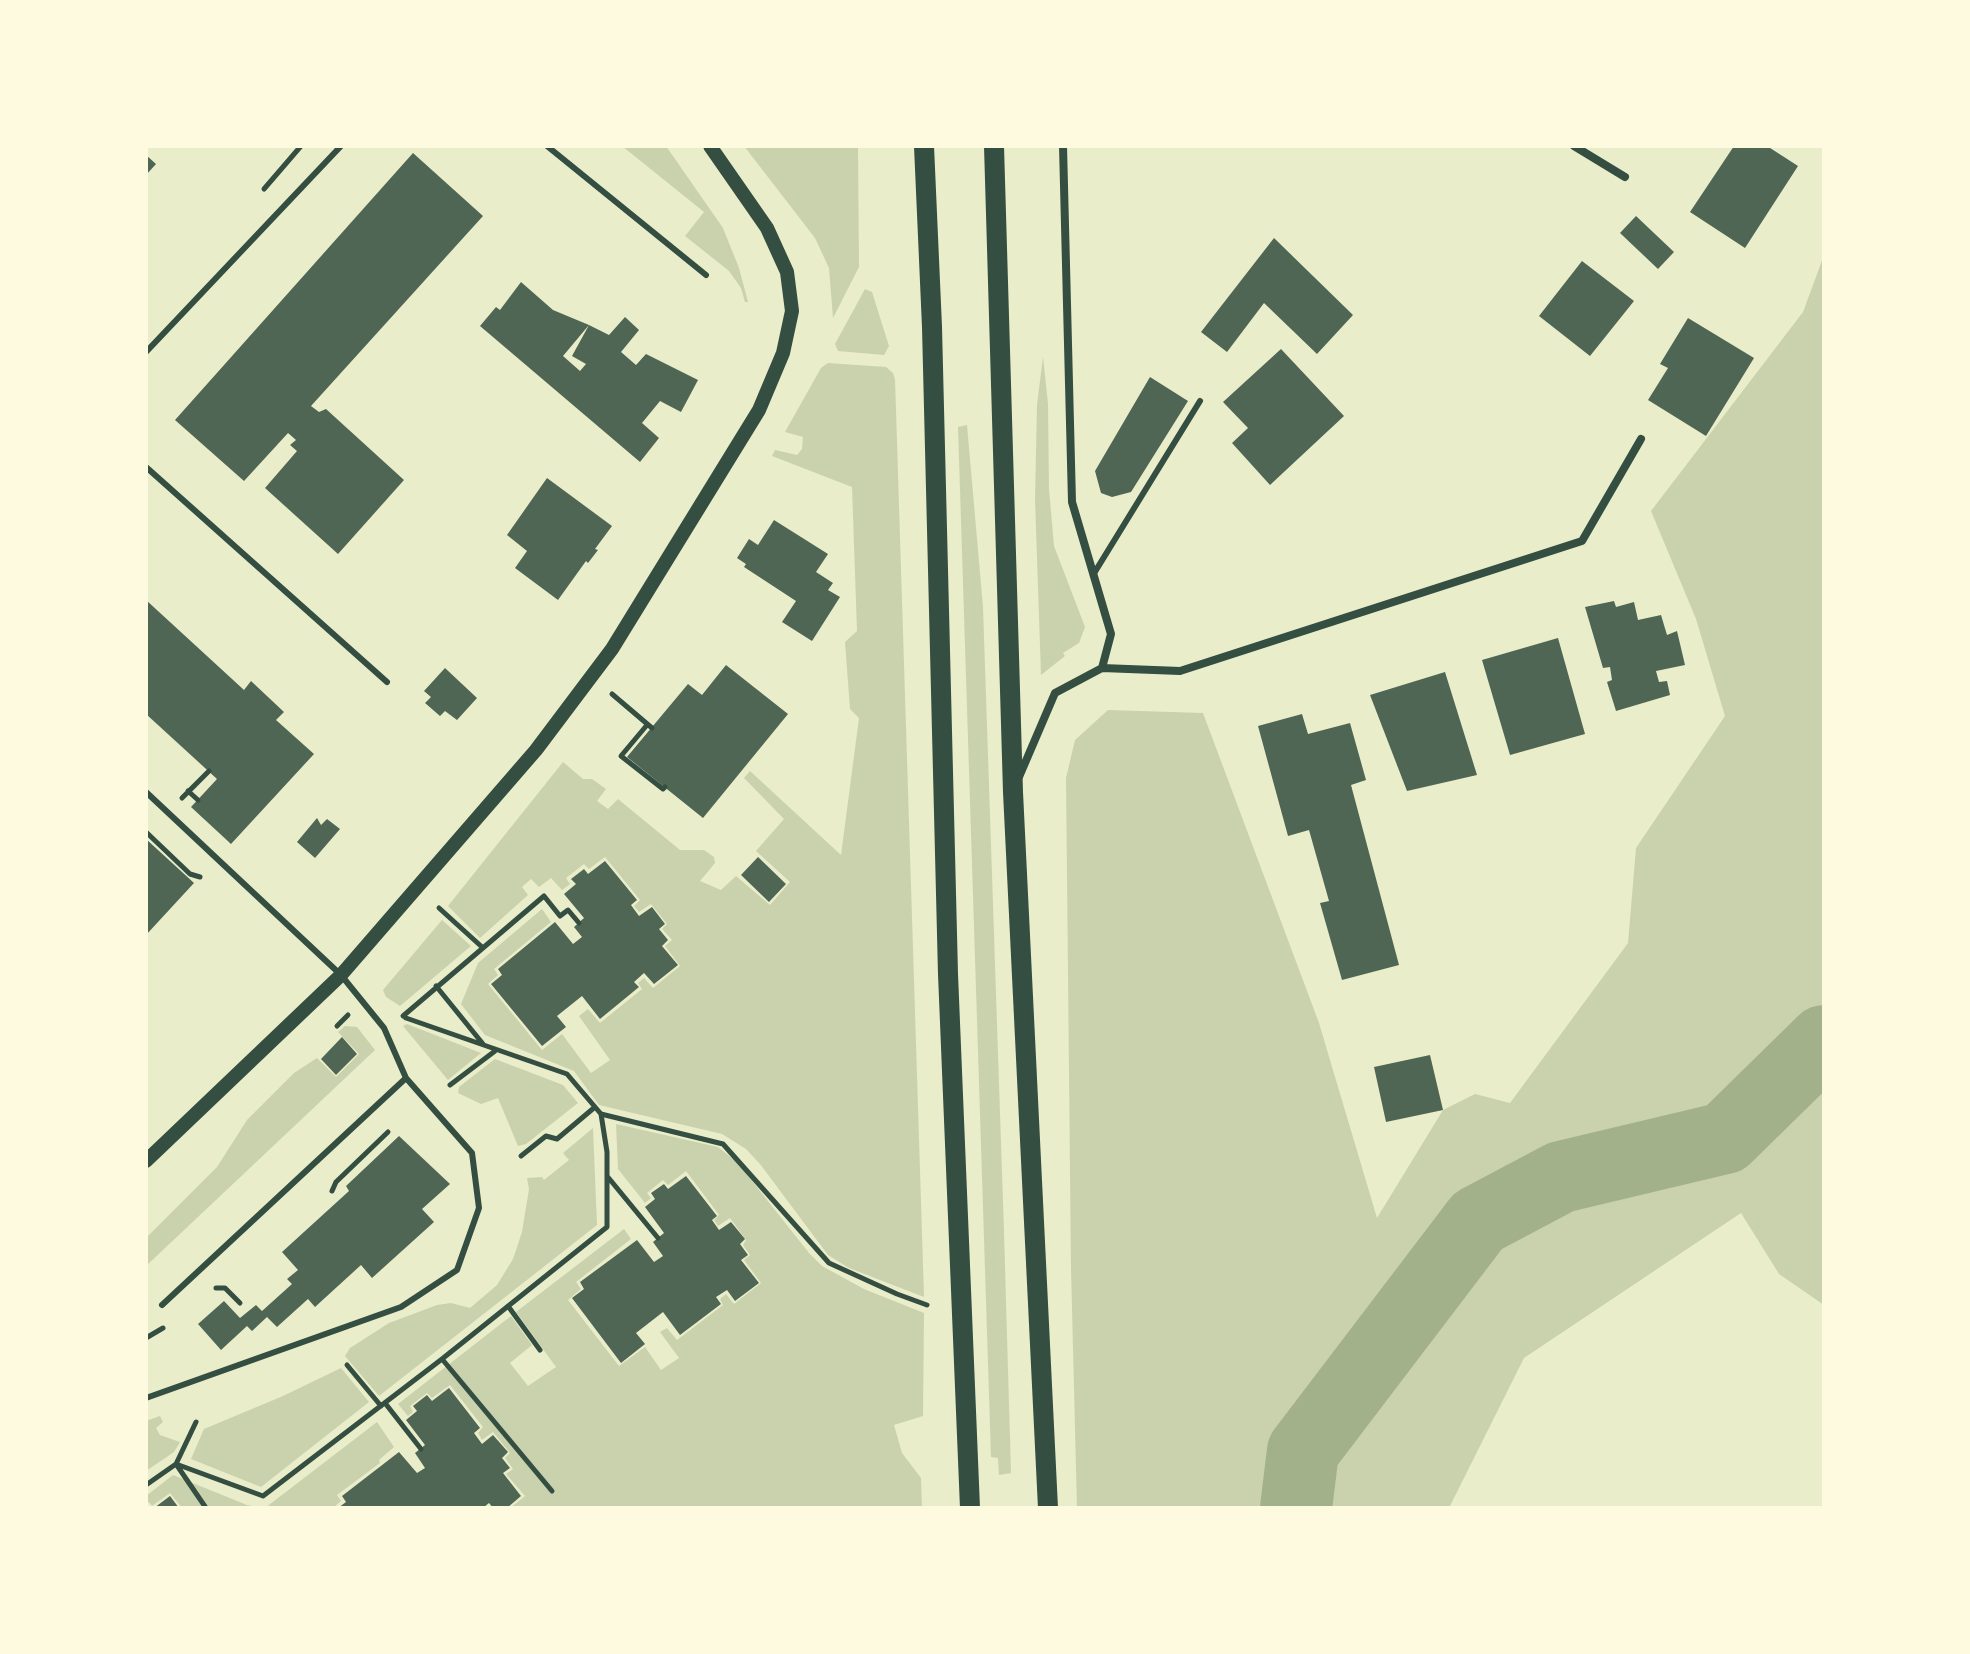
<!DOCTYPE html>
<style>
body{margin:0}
#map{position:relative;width:1970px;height:1654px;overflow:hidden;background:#e9edc9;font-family:"Golos Text",sans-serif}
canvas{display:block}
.frame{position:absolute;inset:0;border:148px solid #fefae0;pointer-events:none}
</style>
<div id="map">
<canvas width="1970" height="1654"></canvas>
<div class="frame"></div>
</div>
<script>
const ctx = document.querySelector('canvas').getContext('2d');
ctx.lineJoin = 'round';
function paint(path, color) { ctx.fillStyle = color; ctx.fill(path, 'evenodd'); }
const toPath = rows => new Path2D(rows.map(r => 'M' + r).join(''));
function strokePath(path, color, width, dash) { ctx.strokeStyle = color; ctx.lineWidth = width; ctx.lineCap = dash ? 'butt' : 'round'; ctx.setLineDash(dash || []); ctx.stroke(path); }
paint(toPath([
 [622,146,666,146,723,228,739,268,748,302,745,302,741,288,729,271,685,236,704,212],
 [744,146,858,146,859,267,833,318,829,268,815,238],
 [1824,255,1824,1305,1779,1274,1741,1213,1524,1358,1449,1508,1077,1508,1071,1269,1066,778,1075,740,1108,710,1203,713,1319,1023,1377,1218,1443,1110,1475,1094,1510,1103,1628,943,1636,848,1725,716,1696,619,1651,511,1803,312],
 [865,289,872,292,889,346,884,355,838,351,835,344],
 [1043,357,1048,404,1049,489,1054,546,1085,627,1079,643,1063,653,1065,656,1041,675,1035,499,1037,405],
 [828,363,886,367,893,373,895,379,924,1297,849,1268,828,1255,760,1164,746,1149,722,1134,599,1105,574,1071,485,1035,461,1004,478,963,542,909,551,922,494,969,498,975,488,984,542,1050,562,1034,591,1073,610,1060,579,1016,588,1009,600,1023,642,989,638,983,644,978,653,988,680,966,665,946,672,940,662,929,667,924,651,904,639,912,634,906,640,900,605,857,589,869,584,864,566,878,570,884,562,890,551,878,539,887,531,879,522,887,528,895,480,938,448,906,563,762,583,779,592,779,606,789,597,801,608,809,618,799,680,850,704,850,714,857,715,863,700,881,721,890,736,876,770,905,790,882,756,851,784,819,744,778,750,771,841,855,859,718,850,709,845,642,857,631,852,487,772,456,775,450,797,455,802,449,803,437,785,432,821,368],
 [967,425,983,607,1004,1232,1011,1473,999,1475,998,1458,991,1457,958,427],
 [442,920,471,946,400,1006,386,997,383,990],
 [407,1024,481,1053,448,1080,403,1026],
 [345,1026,357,1027,375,1050,146,1266,146,1238,217,1167,247,1120,294,1073,317,1058,336,1077,359,1054,338,1032],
 [495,1059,563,1085,578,1103,526,1144,518,1146,498,1098,481,1104,458,1093,459,1087],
 [616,1124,718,1147,737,1162,809,1253,822,1266,864,1289,924,1313,923,1416,894,1425,902,1453,921,1478,922,1508,510,1508,525,1496,506,1474,513,1469,505,1458,510,1453,493,1432,482,1440,478,1433,483,1427,450,1385,432,1398,427,1393,410,1406,413,1412,408,1416,398,1404,511,1316,532,1345,510,1363,528,1386,556,1367,516,1312,624,1229,631,1239,576,1282,581,1289,568,1300,619,1366,645,1347,661,1370,679,1358,660,1332,667,1328,677,1340,723,1305,720,1299,726,1294,734,1304,761,1283,744,1260,750,1255,743,1245,746,1240,730,1218,718,1226,714,1220,719,1215,686,1171,668,1185,663,1180,647,1193,651,1198,645,1203,618,1169],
 [593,1128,597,1225,379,1396,345,1356,350,1348,389,1323,437,1305,451,1303,470,1308,497,1285,513,1259,522,1232,529,1189,527,1178,542,1177,544,1180,569,1160,563,1153],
 [341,1368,369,1402,261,1487,191,1459,204,1429,283,1396],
 [160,1416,163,1422,156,1428,160,1435,180,1442,174,1452,146,1471,146,1421],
 [377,1422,394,1447,379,1460,380,1463,337,1495,341,1501,333,1508,265,1508],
 [173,1475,247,1505,261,1508,182,1508,170,1493,152,1506,149,1502,146,1504,146,1496]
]), '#cad2ad');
strokePath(toPath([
 [1296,1508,1303,1451,1478,1221,1561,1177,1725,1138,1824,1041]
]), '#a3b18a', 72);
paint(toPath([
 [1734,146,1767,146,1798,166,1745,248,1690,212],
 [413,153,483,216,311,406,319,412,326,409,404,480,338,554,265,488,297,451,290,445,296,440,288,433,244,481,175,420],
 [146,155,156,164,146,175],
 [1636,216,1674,252,1658,269,1620,233],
 [1274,238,1353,315,1317,354,1264,303,1227,352,1201,332],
 [1582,261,1634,301,1590,356,1539,316],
 [521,282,553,310,589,325,563,356,580,371,586,364,572,356,589,325,609,335,625,317,639,330,621,352,636,365,646,354,698,380,681,412,660,401,642,423,659,438,640,462,480,326,496,307,500,310],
 [1688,318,1754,358,1706,436,1648,400,1668,368,1660,364],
 [1281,349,1344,416,1270,485,1232,443,1248,428,1223,402],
 [1150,377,1188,401,1131,492,1112,497,1101,493,1095,471],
 [547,478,612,526,595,549,598,550,588,563,586,561,558,600,515,568,527,551,507,535],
 [774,520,828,554,816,572,833,583,828,590,840,597,812,641,782,622,796,601,744,567,746,564,737,558,749,539,758,545],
 [146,600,244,690,251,681,284,712,276,720,314,754,231,844,191,807,217,779,146,714],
 [1614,601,1616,607,1634,602,1638,620,1661,615,1667,635,1677,631,1685,665,1656,671,1659,682,1667,681,1670,695,1616,711,1607,682,1612,680,1610,667,1603,668,1585,607],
 [1558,638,1585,734,1510,755,1482,660],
 [726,665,788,714,703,818,627,757,688,684,702,695],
 [445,668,477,698,457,720,445,711,440,716,425,703,431,697,424,691],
 [1445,672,1477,775,1407,791,1370,695],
 [1302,714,1308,734,1350,723,1366,780,1351,785,1399,965,1342,980,1320,903,1329,901,1309,830,1288,836,1258,726],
 [317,818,321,825,327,819,340,829,315,858,297,842],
 [146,839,194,883,146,935],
 [758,857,786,884,769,902,741,875],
 [605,861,637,900,631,905,639,916,652,907,665,924,659,929,668,940,662,946,678,965,654,984,644,973,634,982,639,987,600,1019,582,996,557,1016,566,1027,542,1046,491,984,502,975,498,969,555,922,573,944,582,937,574,927,584,918,564,894,576,884,571,879,584,869,588,874],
 [342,1037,357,1054,336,1075,321,1059],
 [1430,1055,1443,1110,1386,1122,1374,1067],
 [399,1136,450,1184,422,1209,434,1222,372,1278,361,1265,315,1307,308,1299,277,1327,267,1317,252,1331,247,1326,221,1350,198,1324,224,1301,240,1318,256,1305,262,1311,292,1284,287,1279,298,1270,282,1252,349,1191,346,1186],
 [686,1176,717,1216,712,1220,719,1230,731,1222,745,1239,740,1244,748,1255,741,1260,759,1283,735,1301,727,1290,716,1297,721,1304,680,1335,663,1312,636,1333,645,1344,621,1363,572,1298,584,1289,580,1282,637,1240,654,1262,663,1256,653,1242,664,1233,645,1207,655,1199,651,1193,664,1184,668,1189],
 [449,1388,480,1428,474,1433,482,1444,493,1435,508,1452,502,1458,510,1468,503,1473,521,1496,507,1508,493,1508,489,1503,483,1508,338,1508,346,1502,342,1496,399,1452,417,1473,425,1468,415,1453,425,1445,406,1420,417,1411,413,1406,427,1395,432,1401],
 [170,1496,179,1508,154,1508]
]), '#4f6655');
strokePath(toPath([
 [264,189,301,146],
 [612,694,652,728],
 [647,725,621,756,663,789,665,787],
 [188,791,198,800],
 [182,798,209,771],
 [146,832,190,874,200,877],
 [439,908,482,947],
 [436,986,483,1044],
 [403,1016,544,896,560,916,568,910,579,923],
 [406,1018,567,1074,601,1114,723,1144,829,1263,897,1294,927,1305],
 [337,1026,348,1015],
 [450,1085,495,1051],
 [521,1156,546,1136,557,1139,595,1107],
 [607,1176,658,1238],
 [332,1191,336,1182,388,1132],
 [216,1288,225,1288,240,1303],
 [508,1306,540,1350],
 [146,1338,163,1328],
 [442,1359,552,1491],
 [347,1365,381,1406],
 [385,1403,421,1449],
 [196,1422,176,1464,206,1508],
 [146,1485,176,1464,263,1496,442,1359,607,1227,607,1152,601,1114]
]), '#344e41', 5);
strokePath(toPath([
 [547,146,706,275],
 [146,352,341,146],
 [146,467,387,682],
 [1093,575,1200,401],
 [146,792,341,975,384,1028,406,1078,472,1153,479,1208,457,1270,401,1307,146,1398],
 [162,1305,406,1078]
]), '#344e41', 6);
strokePath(toPath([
 [1063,146,1072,502,1111,634,1102,668],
 [1574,146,1625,177],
 [1019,777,1055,693,1102,668,1180,671,1582,541,1641,439]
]), '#344e41', 8);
strokePath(toPath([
 [146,1161,341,975,536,750,612,649,759,410,783,353,792,311,787,272,767,228,710,146]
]), '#344e41', 14);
strokePath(toPath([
 [924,146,932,327,948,974,970,1508],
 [994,146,1013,792,1048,1508]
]), '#344e41', 20);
</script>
